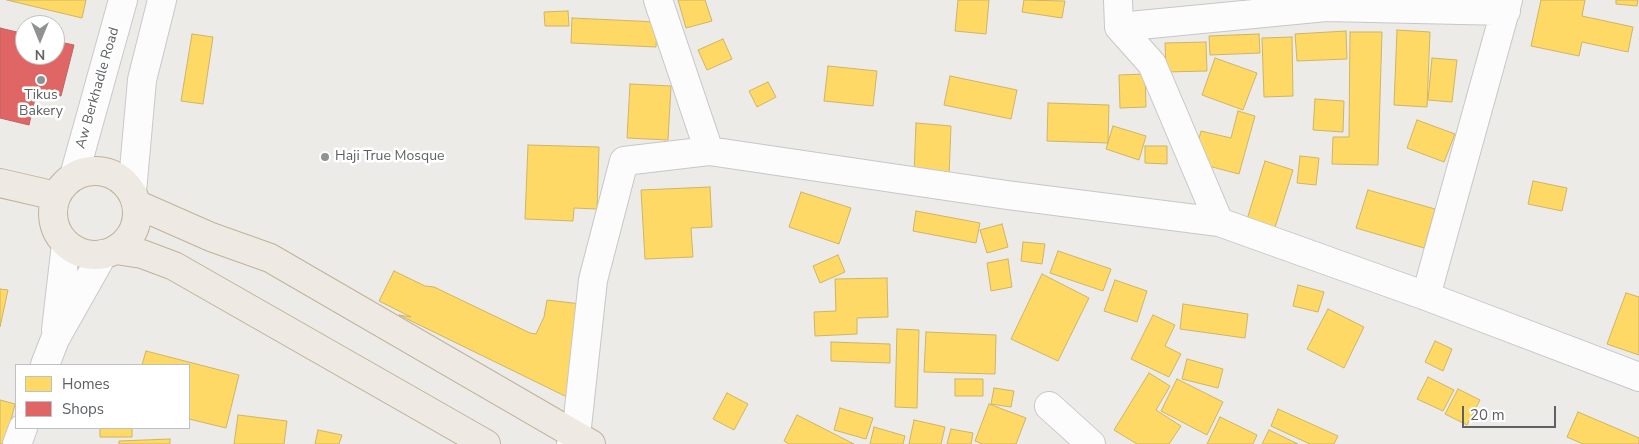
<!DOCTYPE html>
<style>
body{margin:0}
#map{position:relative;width:1639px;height:444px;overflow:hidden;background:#ecebe8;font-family:"Nunito Sans",sans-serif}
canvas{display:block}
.legend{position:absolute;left:15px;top:364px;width:175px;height:65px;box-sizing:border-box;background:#fff;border:1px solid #bec0c1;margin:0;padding:6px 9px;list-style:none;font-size:15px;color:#5d6164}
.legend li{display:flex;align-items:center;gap:10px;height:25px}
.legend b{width:25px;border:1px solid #bec0c1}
.north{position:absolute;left:15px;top:15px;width:50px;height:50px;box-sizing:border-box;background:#fff;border:1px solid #bec0c1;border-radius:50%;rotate:180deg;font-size:14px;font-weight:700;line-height:20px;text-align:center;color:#5d6164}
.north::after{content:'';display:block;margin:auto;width:18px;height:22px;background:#8f9192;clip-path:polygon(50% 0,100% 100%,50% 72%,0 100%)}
.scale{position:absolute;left:1462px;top:406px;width:94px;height:22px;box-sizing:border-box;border:2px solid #5d6164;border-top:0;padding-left:6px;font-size:15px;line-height:18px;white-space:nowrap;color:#5d6164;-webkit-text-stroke:4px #fff;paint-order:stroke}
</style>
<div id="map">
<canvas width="1639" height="444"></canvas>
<ul class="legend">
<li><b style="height:14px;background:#ffd966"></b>Homes</li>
<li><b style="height:14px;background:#e06666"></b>Shops</li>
</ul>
<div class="north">N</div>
<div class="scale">20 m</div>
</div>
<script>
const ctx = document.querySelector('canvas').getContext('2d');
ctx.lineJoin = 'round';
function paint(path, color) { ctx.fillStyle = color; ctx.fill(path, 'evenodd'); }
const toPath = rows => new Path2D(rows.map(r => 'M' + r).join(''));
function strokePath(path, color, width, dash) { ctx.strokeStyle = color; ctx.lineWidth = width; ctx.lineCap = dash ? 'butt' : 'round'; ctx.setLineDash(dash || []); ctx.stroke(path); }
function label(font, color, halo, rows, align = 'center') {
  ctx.font = font + ' "Nunito Sans",sans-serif'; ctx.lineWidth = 5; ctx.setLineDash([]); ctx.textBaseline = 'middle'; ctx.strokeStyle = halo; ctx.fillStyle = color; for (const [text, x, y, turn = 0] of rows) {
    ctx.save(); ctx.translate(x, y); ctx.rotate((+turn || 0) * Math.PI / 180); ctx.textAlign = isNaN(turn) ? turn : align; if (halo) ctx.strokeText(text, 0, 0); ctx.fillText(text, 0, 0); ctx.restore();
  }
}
const homes = toPath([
 [7,0,86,0,82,18,7,0],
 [678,0,705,0,712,21,686,28,678,0],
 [958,0,989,0,986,34,955,31,958,0],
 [1024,0,1065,1,1062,18,1022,12,1024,0],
 [1541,0,1585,0,1582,16,1633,27,1628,52,1582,42,1579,56,1531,46,1541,0],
 [1616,0,1638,0,1637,6,1616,4,1616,0],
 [568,11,569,26,545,26,544,12,568,11],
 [572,18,657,22,656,47,571,43,572,18],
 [1397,30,1430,32,1427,107,1394,105,1397,30],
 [1346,31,1347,59,1297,61,1295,34,1346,31],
 [1350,32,1382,32,1378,165,1332,164,1333,137,1349,137,1350,32],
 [192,34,213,37,203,104,181,101,192,34],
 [1259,34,1260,53,1210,55,1209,36,1259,34],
 [1292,37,1293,96,1264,97,1262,38,1292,37],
 [723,39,732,59,707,70,698,50,723,39],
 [1206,42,1207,71,1166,72,1165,43,1206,42],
 [1215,58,1257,73,1243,110,1202,95,1215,58],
 [1432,58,1457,60,1452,102,1428,100,1432,58],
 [828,66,877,71,873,106,824,101,828,66],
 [1145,74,1146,107,1120,108,1119,75,1145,74],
 [950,76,1017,90,1011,119,944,105,950,76],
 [768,82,776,97,757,107,749,91,768,82],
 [630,84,671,86,668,140,627,138,630,84],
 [1315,99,1344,101,1343,132,1313,130,1315,99],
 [1048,103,1109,105,1108,143,1047,141,1048,103],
 [1238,111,1255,116,1239,174,1193,162,1201,131,1231,138,1238,111],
 [1417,120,1455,134,1444,162,1407,148,1417,120],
 [916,123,951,126,949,176,914,174,916,123],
 [1113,126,1146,136,1139,160,1106,149,1113,126],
 [528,145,599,147,597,209,574,208,573,221,525,219,528,145],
 [1145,146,1167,146,1167,164,1145,163,1145,146],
 [1300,156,1319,158,1316,185,1297,183,1300,156],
 [1265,161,1293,170,1272,237,1244,229,1265,161],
 [1533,181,1567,188,1562,211,1528,204,1533,181],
 [710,187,712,227,691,228,693,257,645,259,641,190,710,187],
 [1368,190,1435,209,1424,248,1356,228,1368,190],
 [801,192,851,208,839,244,789,227,801,192],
 [916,211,980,223,976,243,913,231,916,211],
 [1002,224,1008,247,987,253,980,230,1002,224],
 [1023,242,1045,244,1042,264,1021,261,1023,242],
 [1058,251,1111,269,1103,291,1050,273,1058,251],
 [838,255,845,272,820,283,813,266,838,255],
 [1008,259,1012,287,991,291,987,263,1008,259],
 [394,271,425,286,434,287,530,333,536,334,544,317,547,300,581,304,569,398,399,315,411,317,379,301,394,271],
 [1042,274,1089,298,1058,361,1011,339,1042,274],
 [887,278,888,317,857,318,857,334,815,336,814,312,836,311,835,279,887,278],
 [1115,280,1147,291,1137,322,1104,311,1115,280],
 [1298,285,1324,292,1318,312,1293,306,1298,285],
 [0,289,8,290,0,327,0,289],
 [1626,293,1639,297,1639,355,1607,344,1626,293],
 [1183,304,1248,314,1245,338,1180,329,1183,304],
 [1328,309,1364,327,1344,368,1307,349,1328,309],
 [1153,315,1175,325,1165,346,1181,354,1169,377,1131,359,1153,315],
 [897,329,919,330,917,408,895,407,897,329],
 [926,332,996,335,995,374,924,372,926,332],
 [1435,341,1452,349,1443,371,1425,362,1435,341],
 [831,342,890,344,890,363,831,361,831,342],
 [146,351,239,375,226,428,189,419,189,365,142,365,146,351],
 [1187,359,1223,369,1218,388,1182,379,1187,359],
 [1149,373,1170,386,1156,410,1181,426,1169,444,1137,444,1114,430,1149,373],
 [1428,377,1454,390,1443,411,1417,399,1428,377],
 [955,379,983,379,983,396,955,396,955,379],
 [1177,379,1223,402,1207,435,1161,411,1177,379],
 [994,388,1014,391,1011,407,991,404,994,388],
 [1458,389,1480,400,1467,425,1445,414,1458,389],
 [727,393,748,404,734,430,713,419,727,393],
 [0,400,15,404,5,444,0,444,0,400],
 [989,404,1026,418,1016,444,983,444,975,441,989,404],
 [840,408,873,418,866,439,834,430,840,408],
 [1278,409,1338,436,1334,444,1310,444,1271,426,1278,409],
 [1578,412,1639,438,1639,444,1583,444,1567,437,1578,412],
 [238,415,287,421,284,444,234,444,238,415],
 [797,415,854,444,789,444,784,441,797,415],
 [1220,417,1257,435,1253,444,1207,444,1220,417],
 [914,420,945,427,941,444,909,444,914,420],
 [874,427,905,436,903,444,870,444,874,427],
 [100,428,132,428,132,437,100,437,100,428],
 [951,429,973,433,971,444,947,444,951,429],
 [318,430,342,435,339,444,315,444,318,430],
 [1269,430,1298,444,1262,444,1269,430],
 [170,439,170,444,119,444,119,441,170,439]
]);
paint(homes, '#ffd966');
strokePath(homes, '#ceb565', 1);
const shops = toPath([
 [0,28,25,34,25,55,55,55,55,41,74,45,61,96,37,90,29,125,0,118,0,28]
]);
paint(shops, '#e06666');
strokePath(shops, '#b96465', 1);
const street = toPath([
 [658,0,709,151],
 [1118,0,1119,27,1152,64,1219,222],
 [1119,27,1326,7,1506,11],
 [1426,296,1508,0],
 [1049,406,1091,444],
 [571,444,576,436,593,280,624,161,709,151,1007,195,1219,222,1426,296,1639,377]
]);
const secondary = toPath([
 [74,176,123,0],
 [132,192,142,80,162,0],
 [56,330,66,244],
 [45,365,55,339,103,254],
 [17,444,23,428]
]);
const highway = toPath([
 '53 213a42 42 0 1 1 84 0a42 42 0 1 1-84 0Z',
 [0,183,56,196],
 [136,204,211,237,270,258,591,444],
 [116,250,142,254,174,266,486,444]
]);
strokePath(street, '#c7c7c7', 30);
strokePath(secondary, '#c9c9c9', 30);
strokePath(highway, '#c0b299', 30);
strokePath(street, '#fcfcfc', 28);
strokePath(secondary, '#fcfcfc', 28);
strokePath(highway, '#eeeae3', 28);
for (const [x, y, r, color] of [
 [41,80,5,"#8f9192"],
 [325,157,5,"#8f9192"]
]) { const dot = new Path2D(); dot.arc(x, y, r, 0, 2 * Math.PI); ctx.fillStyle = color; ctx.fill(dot); strokePath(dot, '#fff', 2); }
label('14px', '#5d6164', '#fff', [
 ["Aw Berkhadle Road",98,88,-74]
]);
label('14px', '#5d6164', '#fff', [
 ["Tikus",41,96],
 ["Bakery",41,112],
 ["Haji True Mosque",335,157,"left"]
]);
</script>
